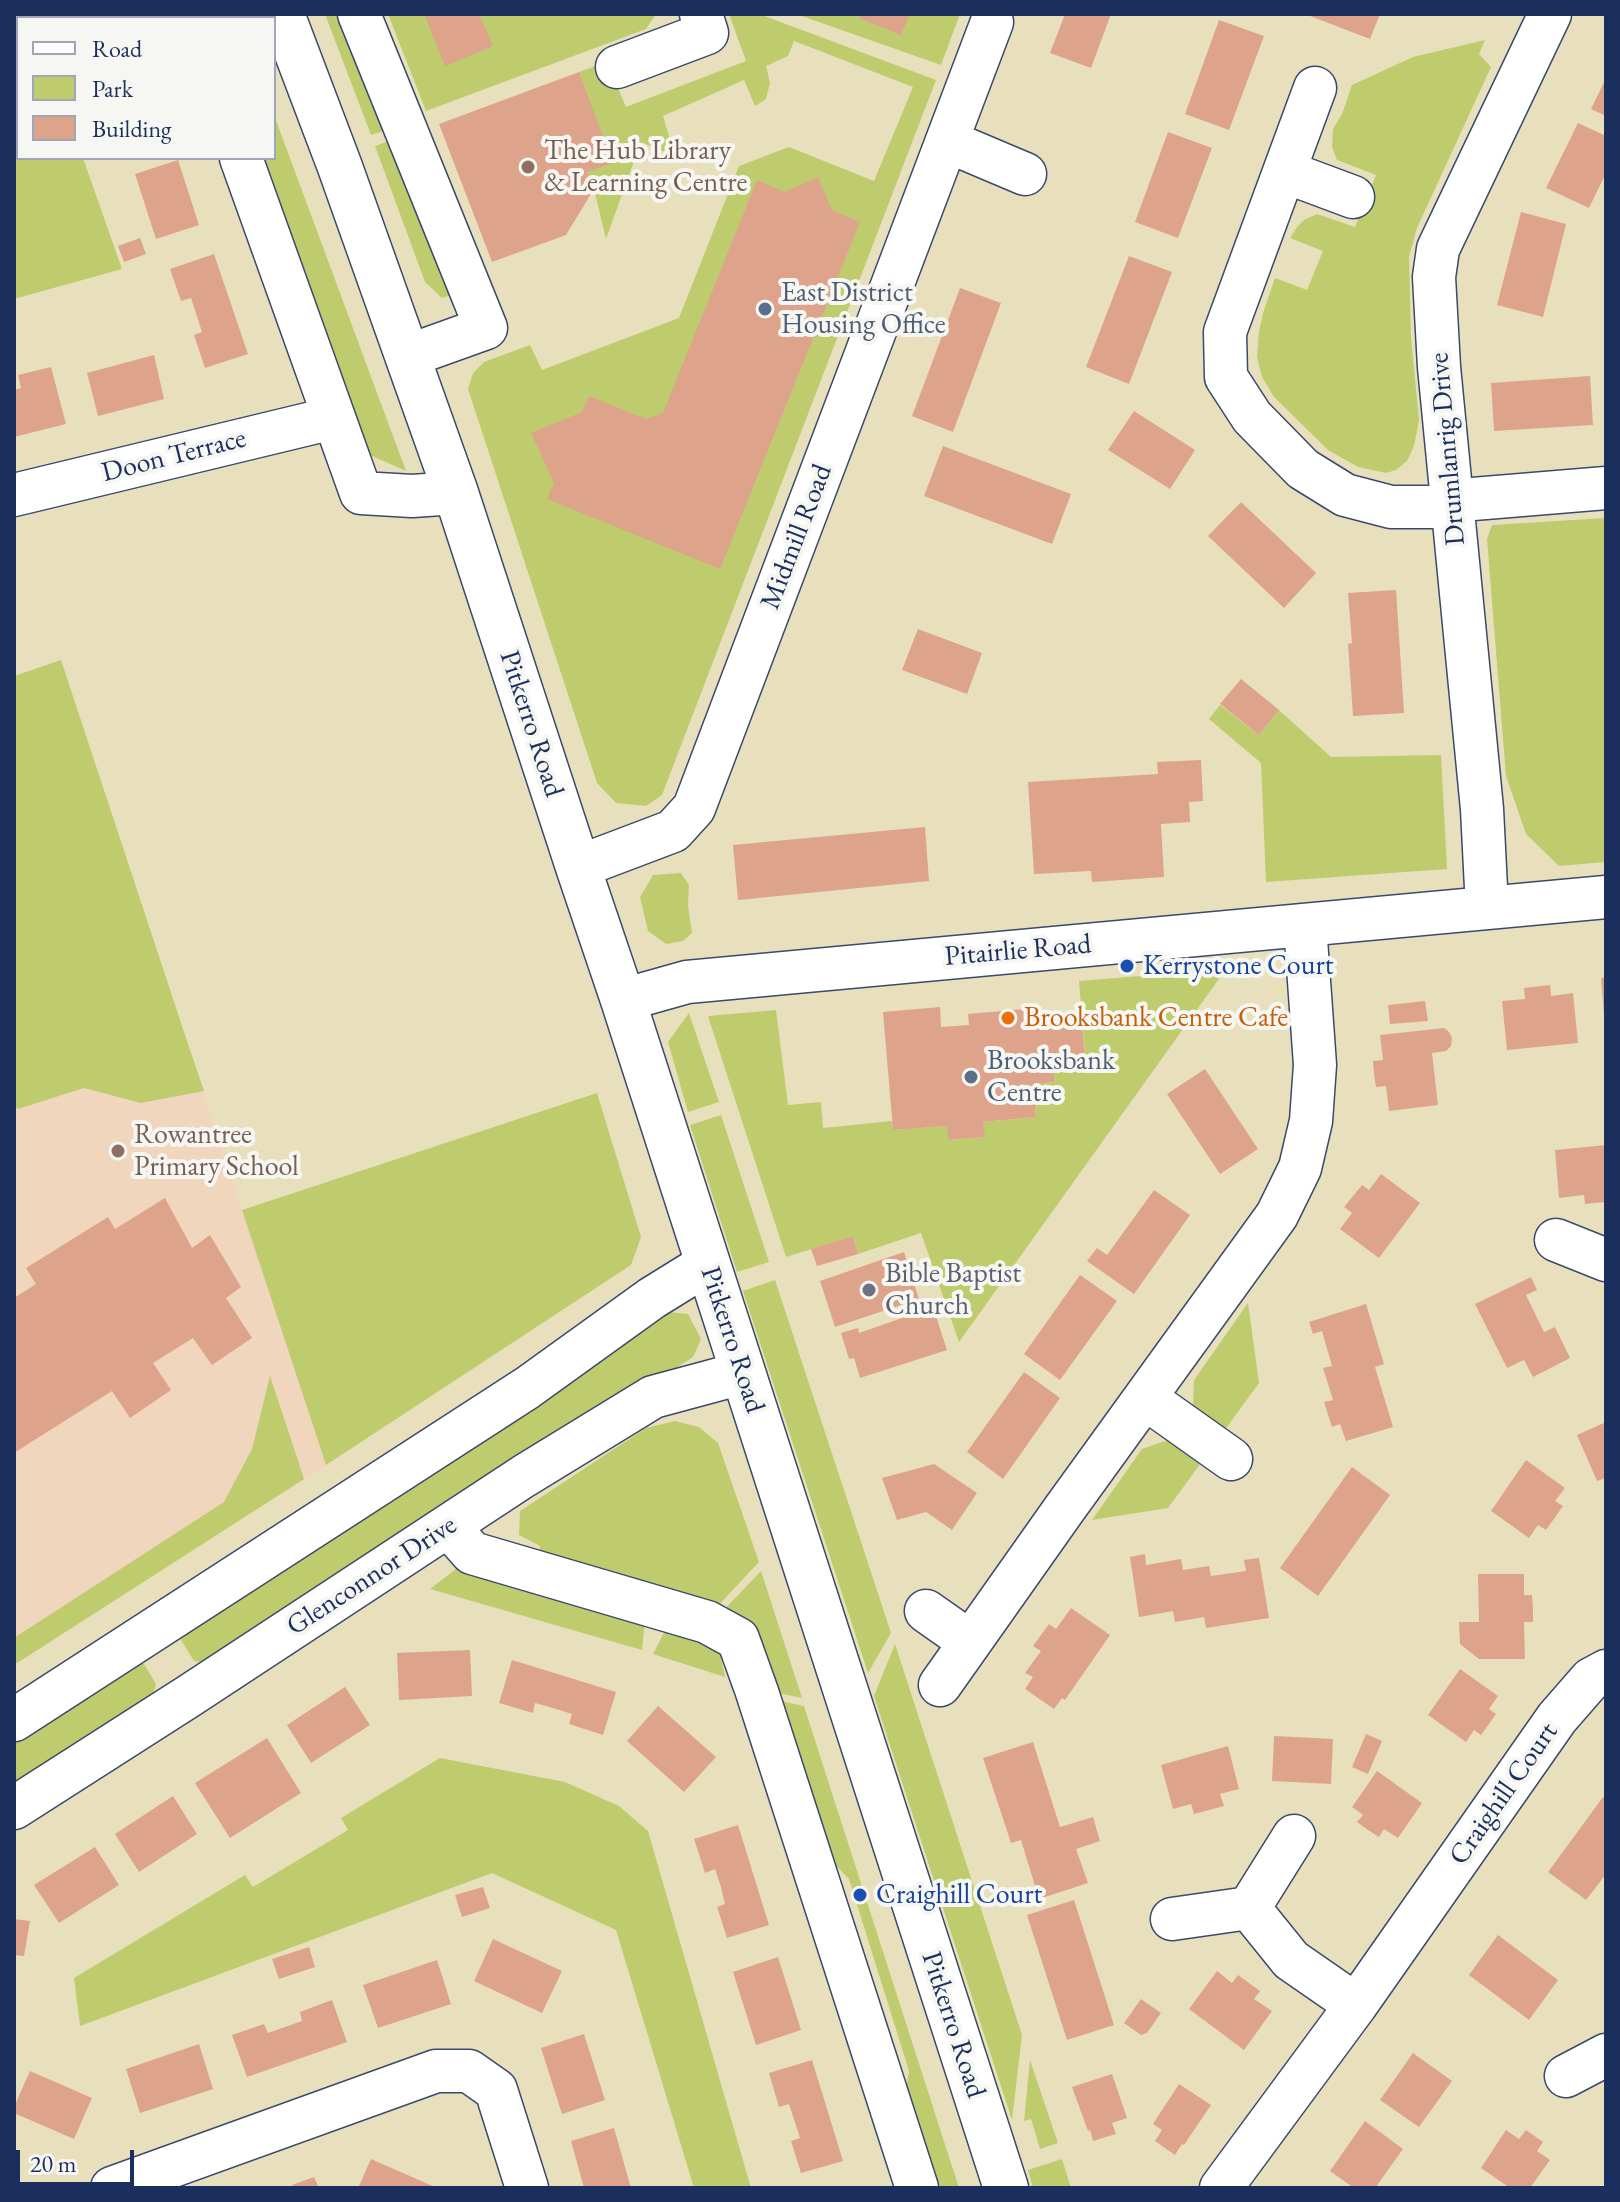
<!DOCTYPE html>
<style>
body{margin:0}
#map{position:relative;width:1620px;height:2202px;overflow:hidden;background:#e8e0bc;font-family:"EB Garamond",serif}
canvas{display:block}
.frame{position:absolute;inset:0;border:16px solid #1b2f5e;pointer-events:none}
.legend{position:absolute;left:16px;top:16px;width:260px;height:144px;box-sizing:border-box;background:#f6f6f2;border:2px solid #9ea6b7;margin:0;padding:10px 14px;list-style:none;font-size:24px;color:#1b2f5e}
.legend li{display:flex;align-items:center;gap:16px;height:40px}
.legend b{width:40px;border:2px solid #9ea6b7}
.scale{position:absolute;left:16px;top:2150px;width:118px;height:36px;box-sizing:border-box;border:4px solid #1b2f5e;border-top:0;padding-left:10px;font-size:24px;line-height:28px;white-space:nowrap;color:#1b2f5e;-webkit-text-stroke:6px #f6f6f2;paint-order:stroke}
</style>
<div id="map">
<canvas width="1620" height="2202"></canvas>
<div class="frame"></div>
<ul class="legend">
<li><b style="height:10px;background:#fff"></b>Road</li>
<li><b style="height:22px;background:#bfcc6d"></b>Park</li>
<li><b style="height:22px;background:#dda48b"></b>Building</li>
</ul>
<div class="scale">20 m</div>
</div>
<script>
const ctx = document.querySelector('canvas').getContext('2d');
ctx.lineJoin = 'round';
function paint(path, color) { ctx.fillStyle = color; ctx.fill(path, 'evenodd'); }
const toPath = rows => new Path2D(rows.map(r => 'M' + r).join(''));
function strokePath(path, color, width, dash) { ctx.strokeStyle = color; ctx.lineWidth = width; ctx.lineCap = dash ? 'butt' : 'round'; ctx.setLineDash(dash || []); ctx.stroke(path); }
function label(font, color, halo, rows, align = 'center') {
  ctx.font = font + ' "EB Garamond",serif'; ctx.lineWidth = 8; ctx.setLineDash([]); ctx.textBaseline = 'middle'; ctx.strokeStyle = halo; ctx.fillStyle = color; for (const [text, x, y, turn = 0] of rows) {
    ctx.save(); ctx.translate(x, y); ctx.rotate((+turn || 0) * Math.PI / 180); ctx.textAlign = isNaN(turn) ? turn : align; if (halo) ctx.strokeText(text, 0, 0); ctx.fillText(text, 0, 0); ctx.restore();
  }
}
paint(toPath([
 [61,660,326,1465,14,1665,14,676]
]), '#f0d6bc');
paint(toPath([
 [325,14,343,14,389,129,371,135],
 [388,14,656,14,646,29,426,111],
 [729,14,759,14,936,80,662,795,646,806,616,803,597,783,468,389,473,373,484,362,530,345,542,370,679,318,739,166,789,147,874,181,913,87,794,41,788,56,766,66,770,83,766,99,755,106,744,80,663,116,671,143,665,152,641,142,606,239,594,189,587,172,579,72,607,62,626,107,746,61],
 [796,14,960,14,941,65],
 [1485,40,1479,54,1491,67,1417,228,1409,257,1411,337,1419,420,1414,446,1407,461,1396,470,1386,473,1358,467,1328,450,1274,397,1262,377,1257,357,1259,331,1264,310,1275,278,1307,290,1323,251,1290,238,1297,227,1304,220,1317,214,1355,227,1376,175,1337,160,1332,147,1333,129,1342,114,1352,85,1413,57],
 [14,43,18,47,18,158,83,158,122,269,14,299],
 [274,115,406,471,363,452,259,158,274,158],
 [394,139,457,293,442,298,425,282,375,146],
 [1606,518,1606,862,1559,866,1526,834,1506,776,1487,539,1492,525],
 [61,660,184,1032,204,1091,141,1103,84,1088,18,1109,14,1106,14,676],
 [1220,705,1259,735,1279,710,1331,757,1441,755,1447,869,1266,882,1261,763,1209,719],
 [681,873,689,885,688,906,692,933,683,941,666,944,648,931,640,897,653,875],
 [1226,969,959,1342,921,1233,858,1254,853,1236,786,1257,708,1016,776,1010,788,1105,821,1102,823,1128,892,1121,893,1130,947,1126,949,1140,984,1137,983,1122,1036,1117,1033,1084,1054,1082,1054,1072,1086,1069,1079,981],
 [689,1013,719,1102,688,1112,668,1042],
 [597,1093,641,1237,631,1265,326,1465,242,1210],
 [721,1115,769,1262,737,1272,690,1125],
 [775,1280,891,1633,868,1673,743,1291],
 [1248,1303,1259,1383,1224,1431,1193,1408,1194,1380],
 [668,1312,688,1314,701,1339,693,1357,214,1664,194,1661,181,1640,186,1621],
 [270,1376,304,1479,14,1665,14,1638,224,1502,252,1449],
 [675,1421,699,1427,718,1443,759,1562,714,1610,540,1556,540,1546,519,1535,520,1511,646,1428],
 [1168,1440,1201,1463,1168,1508,1092,1520,1142,1449],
 [461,1565,645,1621,642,1650,430,1589],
 [761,1571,802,1698,773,1692,721,1613],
 [667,1627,718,1643,725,1677,653,1654],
 [895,1644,1022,2035,1012,2120,874,1696],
 [123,1662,144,1664,156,1684,149,1707,14,1794,14,1731],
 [776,1700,804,1706,959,2188,933,2188,904,2100,909,2071,849,1879,824,1853],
 [440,1758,565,1782,619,1806,648,1831,751,2188,694,2188,616,1930,492,1873,80,2026,74,1978,245,1875,253,1887,348,1830,341,1818],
 [1030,2060,1058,2143,1040,2149,1031,2119,1024,2121],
 [1062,2159,1071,2188,1033,2188,1028,2170]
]), '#bfcc6d');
paint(toPath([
 [74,14,125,14,129,18,78,18],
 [424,14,479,14,493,46,445,66],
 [861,14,910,14,901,35,859,18],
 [1065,14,1111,14,1091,68,1050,53],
 [1305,14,1380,14,1370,39],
 [1219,20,1264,36,1229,130,1185,114],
 [579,72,613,163,587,172,594,189,566,235,492,262,439,124],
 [1606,78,1606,116,1591,109],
 [1578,123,1606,136,1606,173,1589,208,1546,188],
 [1168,132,1212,148,1178,238,1135,222],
 [178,160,199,225,156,239,135,174],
 [818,177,832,210,860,222,720,569,547,499,554,483,531,433,582,412,589,396,646,419,663,413,757,180,785,192],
 [1521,212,1566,224,1543,317,1497,305],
 [140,238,146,254,124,262,118,246],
 [214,254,248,354,205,368,194,335,202,332,191,298,181,301,170,269],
 [1129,256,1172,272,1129,384,1086,367],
 [960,288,1001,303,953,432,912,416],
 [154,355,164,399,98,416,87,373],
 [51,367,66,424,14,437,14,390,21,388,18,375],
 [1590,376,1593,425,1494,431,1491,383],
 [1134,411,1195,450,1170,489,1108,450],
 [943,446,1071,494,1052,544,924,496],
 [1241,502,1316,573,1284,608,1208,536],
 [1396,590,1404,713,1353,716,1348,644,1352,643,1348,593],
 [918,629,982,653,967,694,902,670],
 [1241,679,1279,710,1259,735,1220,704],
 [1201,760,1203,801,1189,802,1190,822,1161,824,1164,877,1092,882,1091,871,1034,874,1028,782,1158,774,1157,762],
 [925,827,929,881,738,900,733,845],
 [1606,977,1606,1014,1604,1015,1601,978],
 [1550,985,1551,996,1573,993,1578,1043,1507,1050,1502,1001,1525,999,1524,988],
 [1425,1001,1428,1021,1390,1024,1388,1005],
 [940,1007,941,1027,969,1025,968,1014,1025,1009,1026,1017,1081,1012,1086,1069,1054,1072,1054,1082,1033,1084,1036,1117,983,1122,985,1137,948,1140,947,1126,893,1130,883,1012],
 [1444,1028,1449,1032,1452,1038,1451,1046,1446,1051,1432,1053,1438,1105,1389,1111,1386,1086,1376,1087,1374,1074,1373,1061,1383,1060,1380,1035],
 [1205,1069,1258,1149,1220,1174,1167,1094],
 [1606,1145,1606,1202,1585,1204,1584,1195,1559,1198,1555,1150],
 [1381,1174,1420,1203,1379,1258,1340,1229,1352,1213,1344,1207,1362,1185,1369,1190],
 [1154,1190,1190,1215,1134,1294,1087,1261,1097,1248,1107,1255],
 [165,1198,192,1248,210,1235,241,1287,226,1298,252,1338,212,1365,193,1338,153,1363,171,1390,130,1418,112,1391,14,1453,14,1298,36,1284,26,1268,108,1217,115,1229],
 [853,1236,858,1254,817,1266,811,1249],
 [904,1252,919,1299,835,1327,820,1281],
 [1080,1275,1117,1301,1060,1380,1024,1354],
 [1531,1277,1537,1290,1526,1295,1544,1332,1555,1327,1570,1358,1533,1377,1524,1360,1507,1368,1475,1304],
 [932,1304,947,1350,860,1378,854,1358,849,1359,841,1333,858,1328,859,1333,905,1317,903,1313],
 [1366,1304,1384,1364,1375,1367,1393,1427,1346,1441,1340,1424,1332,1427,1324,1402,1333,1400,1323,1368,1332,1366,1322,1331,1313,1334,1309,1322],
 [1024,1372,1060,1398,1003,1479,967,1452],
 [1606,1422,1606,1478,1597,1481,1577,1435],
 [1526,1460,1565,1488,1555,1501,1563,1506,1546,1530,1538,1525,1529,1538,1491,1511],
 [934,1464,977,1493,952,1530,926,1512,897,1520,882,1478],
 [1352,1467,1390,1495,1318,1596,1280,1568],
 [1145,1554,1146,1565,1181,1559,1183,1570,1209,1566,1211,1576,1246,1571,1244,1560,1259,1558,1269,1618,1206,1628,1204,1617,1175,1622,1173,1611,1139,1617,1130,1557],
 [1478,1574,1524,1574,1524,1595,1532,1595,1533,1608,1533,1622,1524,1622,1525,1659,1479,1659,1460,1644,1459,1622,1479,1622],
 [1071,1608,1110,1635,1065,1700,1062,1698,1054,1709,1025,1689,1033,1677,1025,1673,1041,1651,1033,1646,1049,1624,1056,1629],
 [470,1650,472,1696,399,1700,397,1653],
 [512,1660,616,1692,603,1735,569,1724,572,1714,553,1708,535,1703,533,1713,499,1703],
 [1460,1669,1498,1696,1489,1709,1496,1714,1489,1724,1481,1735,1474,1730,1466,1742,1428,1715],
 [345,1687,370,1725,311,1763,287,1725],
 [658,1706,716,1757,684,1792,627,1741],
 [1366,1734,1382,1741,1368,1774,1352,1767],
 [1274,1736,1333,1739,1331,1784,1272,1781],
 [267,1738,301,1793,230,1838,195,1783],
 [1033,1742,1060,1827,1093,1817,1100,1841,1076,1849,1088,1883,1039,1899,1021,1840,1011,1843,983,1758],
 [1228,1746,1239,1789,1220,1794,1224,1806,1194,1814,1191,1804,1173,1809,1161,1765],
 [1377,1771,1422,1803,1398,1838,1384,1829,1379,1837,1368,1830,1357,1822,1363,1815,1352,1807],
 [173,1796,197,1834,139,1872,115,1834],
 [1603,1797,1606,1799,1606,1874,1586,1900,1548,1872],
 [738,1825,769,1925,727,1938,717,1907,725,1904,721,1887,715,1869,705,1873,694,1839],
 [95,1847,119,1885,59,1923,34,1885],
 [483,1887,490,1908,462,1917,455,1895],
 [1074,1900,1114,2025,1067,2040,1027,1915],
 [14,1919,30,1921,24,1956,14,1955],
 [1498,1935,1558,1980,1529,2020,1469,1975],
 [493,1939,562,1971,542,2013,474,1981],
 [309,1947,315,1967,279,1979,272,1959],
 [778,1957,801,2030,756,2045,733,1972],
 [437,1960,451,2004,378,2028,363,1985],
 [1217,1971,1232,1983,1238,1975,1260,1991,1254,1999,1272,2011,1244,2050,1189,2009],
 [1141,1999,1161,2013,1147,2033,1141,2035,1124,2023],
 [332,2000,347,2042,247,2077,232,2035,264,2024,268,2033,302,2021,300,2012],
 [584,2034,605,2100,562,2114,541,2048],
 [199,2044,213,2089,140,2113,126,2069],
 [1413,2053,1452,2081,1419,2127,1380,2100],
 [812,2060,843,2161,801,2173,791,2141,800,2138,789,2104,779,2107,769,2073],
 [30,2071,92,2098,74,2139,14,2113,14,2107],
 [1112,2074,1127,2118,1112,2123,1116,2134,1093,2141,1090,2130,1088,2131,1072,2087],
 [1179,2084,1211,2105,1184,2145,1182,2144,1175,2155,1155,2141,1162,2130,1153,2124],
 [1365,2121,1403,2149,1375,2188,1354,2188,1330,2171],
 [614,2128,631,2188,584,2188,571,2141],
 [1506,2130,1519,2139,1526,2130,1543,2142,1537,2151,1550,2160,1530,2188,1510,2188,1481,2168],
 [371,2159,419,2180,437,2188,358,2188],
 [314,2177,319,2188,293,2188,292,2185]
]), '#dda48b');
const street = toPath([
 [190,14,192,18],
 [359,14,486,328,408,356],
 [617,67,707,33,701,14],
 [1315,88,1225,332,1226,377,1252,417,1303,469,1345,495,1391,507,1436,507,1473,499,1606,488],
 [947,141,1025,174],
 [241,158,361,493,412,496,456,493],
 [1286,172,1353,197],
 [14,495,333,418],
 [578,867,673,831,694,808,992,22],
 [1487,908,1482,809,1439,367,1434,277,1438,249,1550,14],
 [623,1000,687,982,1606,897],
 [1556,1240,1606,1260],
 [1145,1398,1231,1459],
 [448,1526,472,1553,707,1622,738,1639,757,1692,917,2188],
 [926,1611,970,1642],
 [940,1685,1065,1508,1277,1215,1300,1168,1311,1121,1315,1065,1305,925],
 [14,1720,527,1388,652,1298,707,1264],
 [14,1808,189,1696,524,1476,653,1397,742,1373],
 [1249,1908,1294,1836],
 [1172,1919,1249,1908,1291,1960,1356,2005],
 [1566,2076,1606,2055],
 [112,2188,436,2071,469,2071,496,2090,527,2188],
 [1221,2188,1356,2005,1557,1718,1591,1679,1606,1671]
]);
const secondary = toPath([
 [282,14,340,167,456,493,578,867,623,1000,1006,2188]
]);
strokePath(street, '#3a4a6c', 45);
strokePath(secondary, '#3a4a6c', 47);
strokePath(street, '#fff', 42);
strokePath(secondary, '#fff', 44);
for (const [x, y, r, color] of [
 [528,167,8,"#8d6e63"],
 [765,309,8,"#5c6f8a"],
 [1127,966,8,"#1a4fb4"],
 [1008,1018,8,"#e8710a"],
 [971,1077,8,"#5c6f8a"],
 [118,1151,8,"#8d6e63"],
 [869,1290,8,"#6b7280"],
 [860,1895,8,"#1a4fb4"]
]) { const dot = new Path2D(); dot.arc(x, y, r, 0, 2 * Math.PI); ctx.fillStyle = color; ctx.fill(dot); strokePath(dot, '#f6f6f2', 3); }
label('28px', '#785e54', '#f6f6f2', [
 ["The Hub Library",544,151],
 ["& Learning Centre",544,183],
 ["Rowantree",134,1135],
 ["Primary School",134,1167]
], 'left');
label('28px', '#4e5e75', '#f6f6f2', [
 ["East District",781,293],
 ["Housing Office",781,325],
 ["Brooksbank",987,1061],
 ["Centre",987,1093]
], 'left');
label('28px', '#1b2f5e', '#f6f6f2', [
 ["Drumlanrig Drive",1448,449,-95],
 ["Doon Terrace",174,456,-14],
 ["Midmill Road",797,537,-69],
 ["Pitkerro Road",531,724,72],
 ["Pitairlie Road",1018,951,-5],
 ["Pitkerro Road",732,1340,72],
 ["Glenconnor Drive",372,1576,-33],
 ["Craighill Court",1504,1794,-55],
 ["Pitkerro Road",953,2025,72]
]);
label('28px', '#164399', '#f6f6f2', [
 ["Kerrystone Court",1143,966],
 ["Craighill Court",876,1895]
], 'left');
label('28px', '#c56008', '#f6f6f2', [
 ["Brooksbank Centre Cafe",1024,1018]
], 'left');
label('28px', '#5b616d', '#f6f6f2', [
 ["Bible Baptist",885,1274],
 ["Church",885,1306]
], 'left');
</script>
